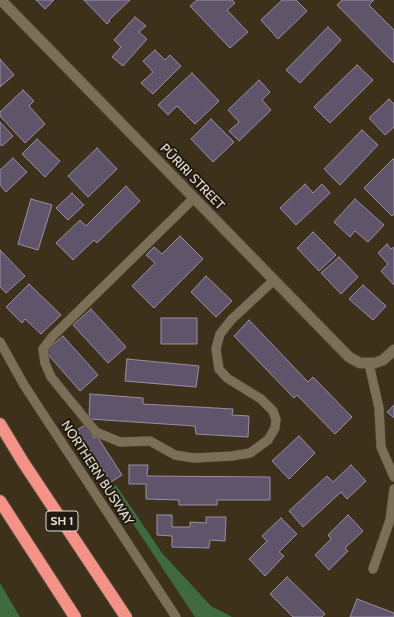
<!DOCTYPE html>
<meta charset="utf-8">
<style>
body{margin:0}
canvas{display:block;background:#3d311b}
</style>
<canvas width="394" height="617"></canvas>
<script>
const ctx = document.querySelector('canvas').getContext('2d');
ctx.lineJoin = 'round';
function paint(path, color) { ctx.fillStyle = color; ctx.fill(path, 'evenodd'); }
const toPath = rows => new Path2D(rows.map(r => 'M' + r).join(''));
function strokePath(path, color, width, dash) { ctx.strokeStyle = color; ctx.lineWidth = width; ctx.lineCap = dash ? 'butt' : 'round'; ctx.setLineDash(dash || []); ctx.stroke(path); }
function label(font, color, halo, rows, align = 'center') {
  ctx.font = font + ' Cabin,sans-serif'; ctx.lineWidth = 4; ctx.setLineDash([]); ctx.textBaseline = 'middle'; ctx.strokeStyle = halo; ctx.fillStyle = color; for (const [text, x, y, turn = 0] of rows) {
    ctx.save(); ctx.translate(x, y); ctx.rotate((+turn || 0) * Math.PI / 180); ctx.textAlign = isNaN(turn) ? turn : align; if (halo) ctx.strokeText(text, 0, 0); ctx.fillText(text, 0, 0); ctx.restore();
  }
}
paint(toPath([
 [116,485,162,553,211,606,232,617,195,617,110,489],
 [0,583,20,617,0,617]
]), '#3f6a3e');
const building = toPath([
 [36,0,54,0,45,9,36,0],
 [84,0,130,0,109,20,110,21,107,24,84,0],
 [197,0,232,0,235,3,227,10,248,32,230,48,190,6,197,0],
 [282,0,296,0,307,11,278,39,261,20,282,0],
 [342,0,374,0,369,5,394,30,394,63,337,5,342,0],
 [135,17,146,26,139,32,147,39,123,66,112,57,121,47,114,40,135,17],
 [328,27,341,40,300,83,286,70,328,27],
 [155,50,165,60,170,55,181,66,153,94,141,83,153,72,143,61,155,50],
 [0,59,14,75,0,87,0,59],
 [357,65,373,80,330,123,314,107,357,65],
 [192,73,219,101,195,124,177,106,168,115,158,105,192,73],
 [259,80,270,92,262,100,271,110,239,141,229,131,239,122,228,110,259,80],
 [23,90,34,101,29,106,45,124,25,143,0,116,0,112,23,90],
 [389,99,394,104,394,127,385,135,369,118,389,99],
 [211,119,234,142,213,162,191,139,211,119],
 [0,122,13,136,2,146,0,144,0,122],
 [362,130,378,145,340,185,324,169,362,130],
 [37,139,60,161,45,177,22,154,37,139],
 [97,148,117,169,88,197,68,176,97,148],
 [13,158,27,172,6,192,0,185,0,170,13,158],
 [393,159,394,160,394,214,392,216,364,188,393,159],
 [305,184,313,193,322,184,330,193,296,225,280,208,305,184],
 [126,186,140,201,97,243,94,240,73,260,56,243,80,220,86,226,126,186],
 [72,193,84,205,68,220,56,208,72,193],
 [31,199,52,205,38,250,18,244,31,199],
 [355,199,384,225,368,242,355,231,350,237,334,222,355,199],
 [313,232,336,255,319,271,297,248,313,232],
 [180,236,203,259,154,308,132,286,155,263,146,255,154,247,162,254,180,236],
 [387,244,391,249,394,247,394,285,381,271,388,264,378,253,387,244],
 [0,250,25,276,6,293,0,287,0,250],
 [339,257,358,277,341,294,321,273,339,257],
 [206,276,232,301,216,317,191,292,206,276],
 [29,284,61,315,41,334,25,319,22,323,6,307,29,284],
 [363,285,386,306,373,320,349,299,363,285],
 [91,309,126,347,108,363,73,325,91,309],
 [161,318,197,318,197,344,161,344,161,318],
 [249,320,308,382,313,377,352,417,335,434,297,395,294,398,234,336,249,320],
 [63,336,98,375,80,391,45,351,63,336],
 [127,359,199,366,196,387,125,381,127,359],
 [90,394,143,398,143,404,233,409,232,415,249,416,248,437,196,434,195,426,89,419,90,394],
 [394,405,394,418,387,412,394,405],
 [86,424,94,438,97,436,122,475,111,482,77,430,86,424],
 [299,436,315,453,289,479,272,461,299,436],
 [129,465,148,465,147,476,270,477,270,500,217,500,217,505,179,505,179,500,146,499,146,484,129,484,129,465],
 [351,465,366,481,347,499,341,492,303,527,289,511,327,476,333,482,351,465],
 [157,515,172,515,172,527,190,527,190,522,206,523,206,517,226,517,225,541,210,540,209,548,172,547,172,536,157,535,157,515],
 [348,515,363,531,345,548,348,551,329,570,315,555,331,539,328,535,348,515],
 [281,518,297,534,279,552,284,556,265,576,249,559,267,541,262,536,281,518],
 [287,577,325,614,322,617,293,617,270,594,287,577],
 [357,599,394,613,394,617,350,617,357,599]
]);
paint(building, '#60546b');
strokePath(building, '#9a8ea7', 1);
const lane = toPath([
 [194,198,52,337,43,349,45,363,51,377,96,432,120,442,150,441,175,455,194,458,232,456,250,453,268,440,275,428,276,420,273,411,261,399,227,378,219,369,216,349,220,334,231,320,274,280],
 [0,342,24,385,176,617],
 [369,364,379,408,381,447,394,477],
 [373,569,390,520,394,489]
]);
const street = toPath([
 [1,0,349,357,360,363,375,363,383,360,394,350]
]);
const highway = toPath([
 [0,424,23,462,126,617],
 [0,501,75,617]
]);
strokePath(lane, '#564c39', 10);
strokePath(street, '#564c39', 12);
strokePath(highway, '#564c39', 14);
strokePath(lane, '#7c6f57', 9);
strokePath(street, '#7c6f57', 10);
strokePath(highway, '#f49287', 12);
for (const [x, y, w] of [
 [62,521,32]
]) { const box = new Path2D(); box.roundRect(x - w / 2, y - 10, w, 20, 3); ctx.fillStyle = '#201a10'; ctx.fill(box); strokePath(box, '#e6ded1', 1); }
label('bold 12px', '#e6ded1', null, [
 ["SH 1",62,521]
]);
label('13px', '#e6ded1', '#201a10', [
 ["PŪRIRI STREET",192,177,46],
 ["NORTHERN BUSWAY",97,473,57]
]);
</script>
